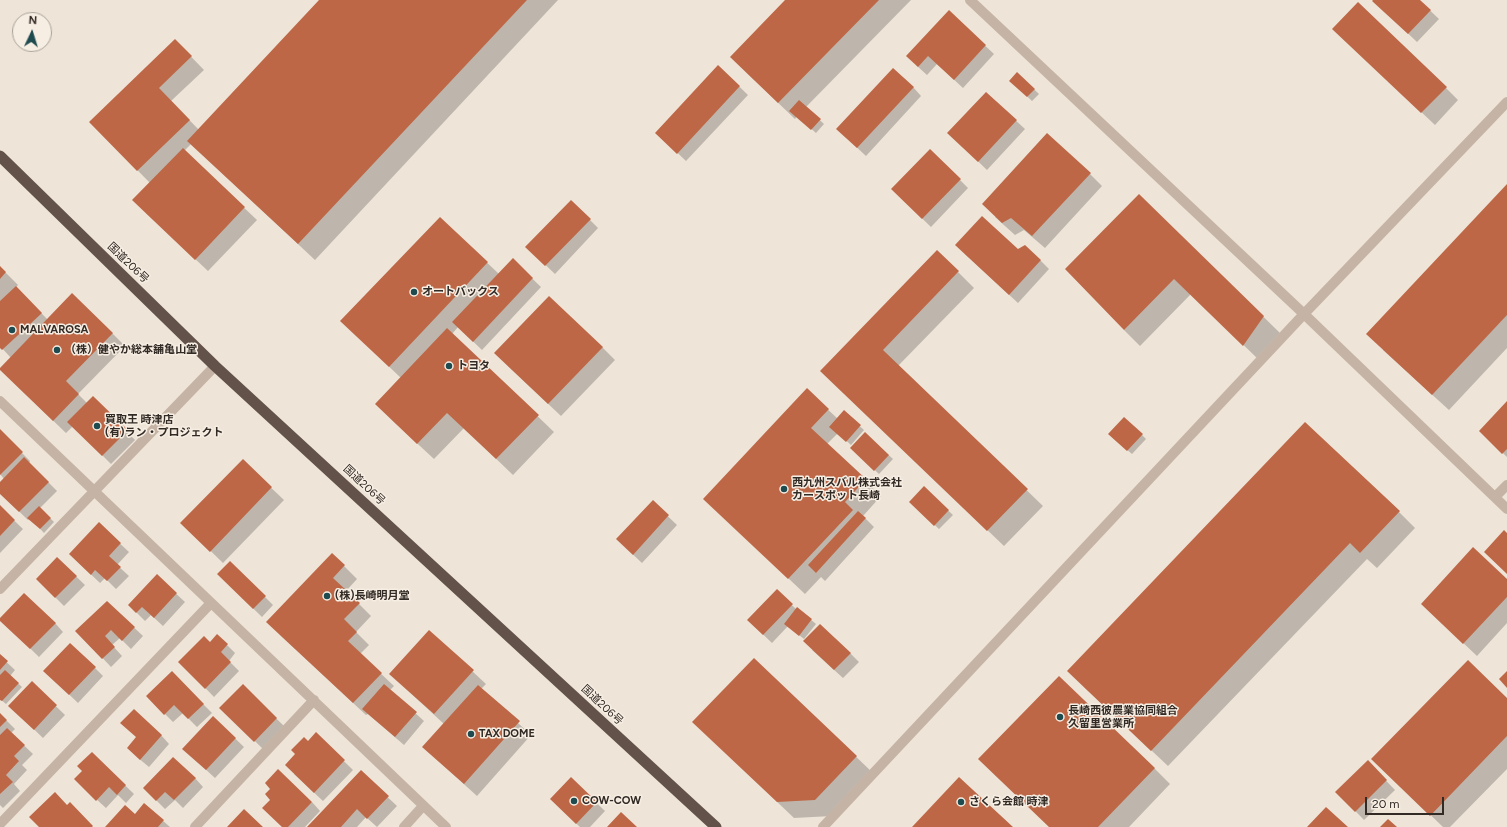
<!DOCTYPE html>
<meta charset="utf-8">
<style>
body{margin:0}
#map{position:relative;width:1507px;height:827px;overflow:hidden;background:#eee4d7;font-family:Figtree,sans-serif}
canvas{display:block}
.north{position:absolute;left:12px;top:12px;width:40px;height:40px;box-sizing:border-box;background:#f7eee3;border:1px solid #a8a097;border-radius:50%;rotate:4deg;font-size:11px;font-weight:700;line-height:16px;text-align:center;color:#312a25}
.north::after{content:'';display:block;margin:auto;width:14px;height:18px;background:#1e4b4f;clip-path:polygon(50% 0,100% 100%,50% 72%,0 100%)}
.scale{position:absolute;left:1365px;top:797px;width:79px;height:18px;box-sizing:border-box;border:2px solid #312a25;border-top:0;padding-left:5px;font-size:12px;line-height:14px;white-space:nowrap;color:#312a25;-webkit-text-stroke:3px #f7eee3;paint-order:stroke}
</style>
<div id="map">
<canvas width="1507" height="827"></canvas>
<div class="north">N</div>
<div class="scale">20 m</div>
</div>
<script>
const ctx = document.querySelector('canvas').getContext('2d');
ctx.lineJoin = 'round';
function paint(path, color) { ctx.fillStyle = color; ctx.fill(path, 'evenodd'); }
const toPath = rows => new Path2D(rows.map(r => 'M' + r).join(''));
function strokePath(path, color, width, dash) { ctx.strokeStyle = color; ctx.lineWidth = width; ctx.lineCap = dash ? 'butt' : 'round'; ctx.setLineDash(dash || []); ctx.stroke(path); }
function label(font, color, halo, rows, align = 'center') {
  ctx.font = font + ' Figtree,"Noto Sans JP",sans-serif'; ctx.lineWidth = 3; ctx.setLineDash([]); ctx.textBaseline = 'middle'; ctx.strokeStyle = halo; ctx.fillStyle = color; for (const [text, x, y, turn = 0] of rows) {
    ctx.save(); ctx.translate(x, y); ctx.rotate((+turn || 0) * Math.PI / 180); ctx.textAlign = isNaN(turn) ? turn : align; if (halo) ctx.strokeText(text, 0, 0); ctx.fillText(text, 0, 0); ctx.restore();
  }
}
paint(toPath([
 [320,0,558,0,315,260,191,144,184,151,257,220,208,271,146,213,150,183,90,122,175,40,204,70,171,101,199,130],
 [786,0,911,0,806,107,824,124,816,133,797,116,795,119,747,73],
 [1374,0,1419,0,1439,19,1417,42,1382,9],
 [949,12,994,54,963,88,937,64,927,75,916,65],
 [1346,41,1446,88,1458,100,1435,125],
 [718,66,748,95,686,161,665,141],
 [1018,74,1039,94,1032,101,1015,85],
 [913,87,921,96,866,156,837,129],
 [986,93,1025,129,987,170,957,141],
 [1090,174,1102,186,1045,248,1024,230,1015,235,995,217],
 [960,180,968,188,931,227,901,198],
 [1507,185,1507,348,1449,410,1383,350],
 [1139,195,1280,333,1260,361,1191,294,1140,346,1124,330],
 [571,201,598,228,555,274,535,255],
 [440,218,499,274,513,260,541,287,482,350,458,327,452,334,554,432,513,475,464,428,434,459,392,420,401,378,358,337],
 [965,254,1040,260,1049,269,1018,303],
 [0,267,18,285,16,287,48,320,112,333,125,346,78,394,87,403,93,398,135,440,111,464,73,426,66,433,13,382,11,358,0,346],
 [958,272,974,288,898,366,1043,506,1004,546,821,371],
 [602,347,615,360,561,416,508,366],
 [807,390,838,419,844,412,864,430,851,445,838,433,827,444,881,496,863,516,874,527,825,581,821,577,805,594,704,499],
 [1507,403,1507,457,1480,431],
 [0,431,30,461,29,463,57,491,40,508,54,522,44,533,30,518,28,520,0,493,0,483,4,479,0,474],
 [865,433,893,459,879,474,851,448],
 [1142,435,1146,439,1132,454,1113,438],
 [243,461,284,500,223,563,182,523],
 [924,488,953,515,939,529,910,502],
 [653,502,677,525,642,563,626,548],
 [0,507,23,529,0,553],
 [1399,512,1415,528,1377,568,1367,559,1168,766,1084,687],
 [99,524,129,552,117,565,129,576,116,589,105,578,100,583,79,563],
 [332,554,357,579,346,591,371,616,356,632,369,645,360,654,394,686,390,690,424,721,404,745,368,714,366,715,280,635],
 [57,558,85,585,64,606,37,579],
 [230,562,273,605,262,617,218,574],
 [157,576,185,602,163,626,151,615,145,621,129,605],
 [1507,580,1507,623,1477,656,1422,604],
 [777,591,796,609,797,608,816,624,804,639,788,626,772,643,748,620],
 [107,602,143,636,131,649,120,638,112,645,122,656,111,667,77,631],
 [0,619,55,623,63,632,39,657],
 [429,631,486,684,481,689,531,735,477,796,423,747,444,724,403,686],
 [210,643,227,645,235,653,229,661,239,671,214,697,180,662],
 [812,650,850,653,859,662,843,678],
 [0,656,15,670,10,676,22,687,6,704,0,699],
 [754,659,873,773,832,816,794,818,710,738],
 [95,668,103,676,78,703,53,679],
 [172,673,212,713,197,727,183,713,173,722,147,696],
 [32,683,65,715,43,738,18,714],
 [243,686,285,727,263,749,221,708],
 [1507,699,1507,769,1450,827,1443,827,1389,775],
 [0,714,15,729,11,733,33,754,22,765,27,770,14,784,20,791,3,808,0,805],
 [213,717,244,747,215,778,192,757],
 [316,734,353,770,323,801,294,774,308,742],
 [161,735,169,744,149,767,137,757],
 [92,753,134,794,126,803,118,795,106,808,84,788,83,771],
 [1368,762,1395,790,1364,820,1337,792],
 [1154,768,1170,784,1129,827,1049,827],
 [361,772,397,806,377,827,366,817,357,827,308,827],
 [195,778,203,787,183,808,175,800,165,809,144,788],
 [571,779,605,811,590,827,580,827,560,808],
 [312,802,320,811,305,827,283,827],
 [144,804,170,827,106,827,135,815]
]), '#0003');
paint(toPath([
 [319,0,527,0,298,244,187,141],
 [785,0,879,0,778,103,730,57],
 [1373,0,1420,0,1431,10,1408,34,1372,1],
 [1358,2,1447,87,1421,113,1332,29],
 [949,10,986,45,954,80,928,56,918,67,906,56],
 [175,39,192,56,159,88,190,120,137,171,89,122],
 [718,65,740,86,677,154,655,133],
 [893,68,914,87,857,148,836,129],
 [1017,72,1035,89,1027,97,1009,81],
 [986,92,1017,120,978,162,947,133],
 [799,100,821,119,811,130,789,111],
 [1047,133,1091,173,1032,236,1011,218,1002,223,982,204],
 [183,148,245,207,195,260,132,200],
 [930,149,961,179,922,219,891,189],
 [1507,184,1507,315,1432,395,1366,334],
 [1139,194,1264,316,1243,346,1174,279,1124,330,1065,269],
 [571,200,591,219,545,266,525,247],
 [982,216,1018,249,1025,245,1041,260,1009,295,955,245],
 [440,217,488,262,389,367,340,321],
 [937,250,959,271,883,350,1028,489,987,531,820,371],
 [513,258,533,278,473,342,452,322],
 [0,266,6,272,0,279],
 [16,286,42,313,2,350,0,348,0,301],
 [72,293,113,333,66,381,79,394,53,421,0,370,0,368],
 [549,296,603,347,548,404,494,353],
 [447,328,539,415,496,459,447,413,417,444,375,404],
 [807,388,829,409,811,428,866,479,845,502,853,510,788,579,703,499],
 [93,396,128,430,102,456,67,422],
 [1507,401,1507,449,1502,454,1479,431],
 [844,410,861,425,846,442,829,427],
 [1124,417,1143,434,1127,451,1108,434],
 [1305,422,1400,511,1360,553,1350,543,1151,751,1067,671],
 [0,429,23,452,0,475],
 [865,432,889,455,874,471,850,448],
 [24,457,49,482,19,512,0,494,0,482],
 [243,459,272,487,210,552,180,523],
 [924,486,949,510,934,526,909,502],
 [653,500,669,515,633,555,616,539],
 [0,505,15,520,0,536],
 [39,506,51,518,40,529,27,518],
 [858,511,866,518,816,573,808,565],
 [99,522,121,543,109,556,121,567,107,581,95,570,91,575,69,554],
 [1504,530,1507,533,1507,574,1484,552],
 [1473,547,1507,579,1507,597,1463,644,1421,604],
 [332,553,345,565,333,578,360,603,344,619,357,632,348,641,382,673,353,703,266,622],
 [57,557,77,576,55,598,36,579],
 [230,561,266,596,253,609,217,574],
 [157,574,177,593,154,618,142,607,136,613,128,605],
 [777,589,793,604,763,635,747,620],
 [24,593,56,623,30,649,0,621,0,618],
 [107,601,135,627,122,641,111,630,105,636,115,647,102,659,75,631],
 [797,607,812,619,799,636,784,624],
 [820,624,851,653,834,670,803,641],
 [429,630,474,670,434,714,389,674],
 [217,634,228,644,221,652,231,662,205,689,178,662,204,636,210,642],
 [70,643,96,667,69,695,43,671],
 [0,654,8,661,0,670],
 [754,658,857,756,815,800,777,802,692,722],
 [1468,660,1507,698,1507,736,1430,816,1371,759],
 [5,670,19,683,2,701,0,700,0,675],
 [172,671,204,704,188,719,174,705,164,715,146,696],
 [1507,671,1507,688,1499,679],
 [1059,676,1155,768,1098,827,1049,827,978,759],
 [32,681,57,705,34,730,8,706],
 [243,684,277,718,254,742,219,708],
 [384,684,417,712,395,737,362,709],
 [478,685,520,721,464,784,422,747],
 [134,709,162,735,140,760,127,748,136,737,120,723],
 [0,713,7,720,0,727],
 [213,716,236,738,206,770,182,749],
 [7,728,25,745,14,756,19,761,6,775,13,782,0,794,0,735],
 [316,732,345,760,314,793,285,765,295,754,291,750,304,737,308,741],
 [92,752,126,785,117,795,109,787,96,801,74,779,82,771,77,766],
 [173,757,196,778,174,800,165,792,156,801,143,788],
 [1368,760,1387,780,1355,812,1335,792],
 [278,769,312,802,288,827,282,827,262,808,270,800,265,794,270,789,265,783],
 [361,770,389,796,367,819,357,809,341,827,307,827],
 [571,777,597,802,576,824,550,799],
 [959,777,1013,827,912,827],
 [55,792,67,805,70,802,93,826,92,827,39,827,29,817],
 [144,803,164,820,158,827,105,827,125,805,135,814],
 [1326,807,1348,827,1307,827],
 [244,809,263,827,227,827],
 [621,812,637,827,607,827],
 [1388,819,1397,827,1380,827]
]), '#bd6747');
strokePath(toPath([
 [0,401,446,827],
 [0,589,215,366],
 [0,824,211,603],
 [195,827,314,700],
 [404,827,423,806]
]), '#c5b4a5', 10);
strokePath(toPath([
 [970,0,1304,314,1507,509],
 [1495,497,1507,485],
 [823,827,1304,314,1507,102]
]), '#c5b4a5', 10);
strokePath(toPath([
 [0,156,215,366,716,827]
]), '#62524a', 11);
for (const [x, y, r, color] of [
 [414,292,4,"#1e4b4f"],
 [12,330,4,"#1e4b4f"],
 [57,350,4,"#1e4b4f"],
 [449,366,4,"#1e4b4f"],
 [97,426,4,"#1e4b4f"],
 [784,489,4,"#1e4b4f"],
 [327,596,4,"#1e4b4f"],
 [1060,717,4,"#1e4b4f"],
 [471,734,4,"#1e4b4f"],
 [574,801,4,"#1e4b4f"],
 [961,802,4,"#1e4b4f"]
]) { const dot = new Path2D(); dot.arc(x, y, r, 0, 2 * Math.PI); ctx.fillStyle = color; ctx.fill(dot); strokePath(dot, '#f7eee3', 1.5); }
label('11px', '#312a25', '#f7eee3', [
 ["国道206号",128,263,44],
 ["国道206号",364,485,43],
 ["国道206号",602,705,43]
]);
label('bold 11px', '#312a25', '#f7eee3', [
 ["オートバックス",422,292],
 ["MALVAROSA",20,330],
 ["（株）健やか総本舗亀山堂",65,350],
 ["トヨタ",457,366],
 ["買取王 時津店",105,420],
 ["(有)ラン・プロジェクト",105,433],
 ["西九州スバル株式会社",792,483],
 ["カースポット長崎",792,496],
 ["(株)長崎明月堂",335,596],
 ["長崎西彼農業協同組合",1068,711],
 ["久留里営業所",1068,724],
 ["TAX DOME",479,734],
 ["COW-COW",582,801],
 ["さくら会館 時津",969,802]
], 'left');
</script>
